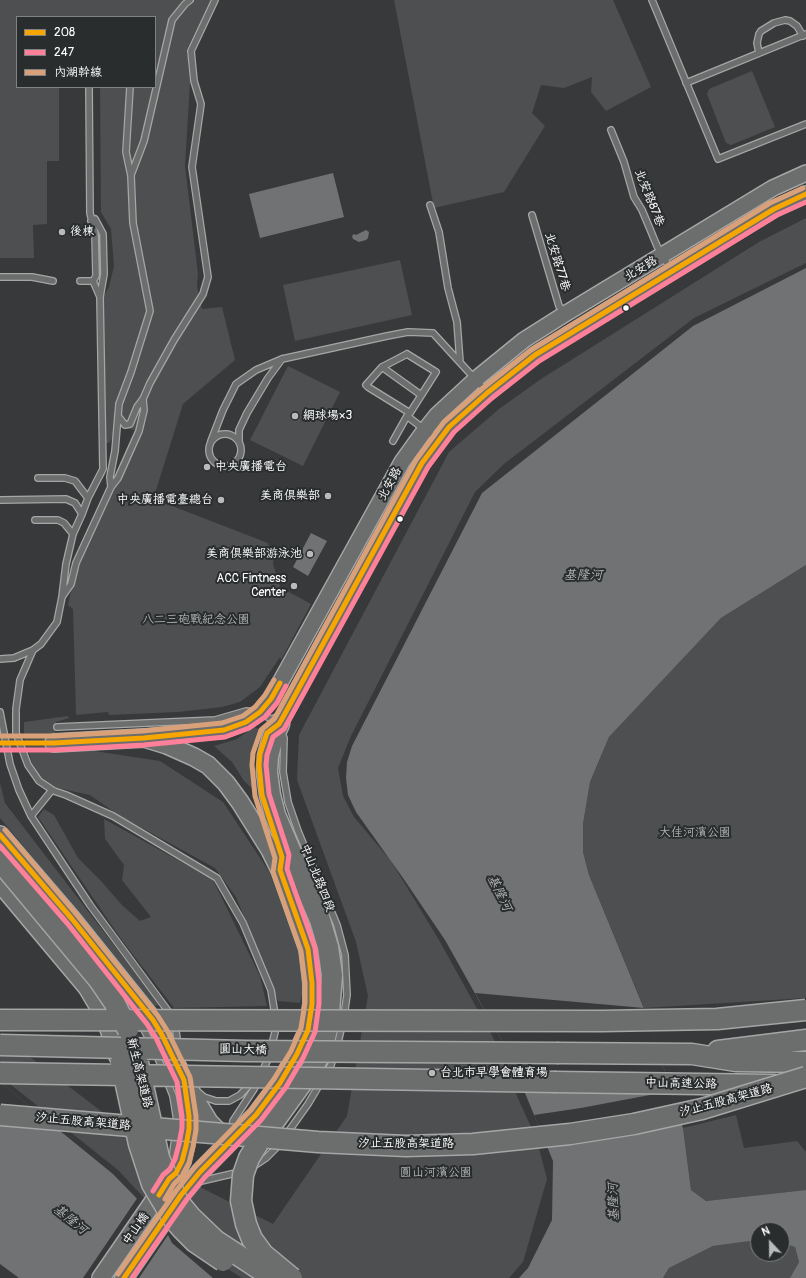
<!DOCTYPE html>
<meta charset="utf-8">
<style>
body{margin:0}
#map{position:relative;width:806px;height:1278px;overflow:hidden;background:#38393a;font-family:Pangolin,"LXGW WenKai TC",sans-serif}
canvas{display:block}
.legend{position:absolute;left:16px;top:16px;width:140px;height:72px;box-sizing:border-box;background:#2a2d2e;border:1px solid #7f8182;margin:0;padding:5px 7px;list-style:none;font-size:12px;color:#fff}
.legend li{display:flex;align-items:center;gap:8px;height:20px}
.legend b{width:20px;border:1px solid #7f8182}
.north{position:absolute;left:750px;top:1222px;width:40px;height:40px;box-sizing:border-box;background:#2a2d2e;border:1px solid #7f8182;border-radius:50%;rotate:338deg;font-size:11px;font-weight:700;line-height:16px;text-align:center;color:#fff}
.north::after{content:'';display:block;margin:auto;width:14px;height:18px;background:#b9baba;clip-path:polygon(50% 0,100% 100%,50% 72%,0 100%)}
</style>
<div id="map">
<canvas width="806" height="1278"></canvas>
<ul class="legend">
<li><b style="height:5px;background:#f7a600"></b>208</li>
<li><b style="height:5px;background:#ff8098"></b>247</li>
<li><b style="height:5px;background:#d9a179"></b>內湖幹線</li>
</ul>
<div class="north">N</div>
</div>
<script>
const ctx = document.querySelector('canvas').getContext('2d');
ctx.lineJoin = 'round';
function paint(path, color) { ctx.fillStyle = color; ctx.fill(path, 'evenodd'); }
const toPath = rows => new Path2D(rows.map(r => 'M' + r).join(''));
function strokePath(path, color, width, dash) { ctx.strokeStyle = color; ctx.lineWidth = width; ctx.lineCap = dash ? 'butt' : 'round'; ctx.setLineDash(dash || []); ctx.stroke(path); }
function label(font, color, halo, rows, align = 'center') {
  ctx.font = font + ' Pangolin,"LXGW WenKai TC",sans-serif'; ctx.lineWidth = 4; ctx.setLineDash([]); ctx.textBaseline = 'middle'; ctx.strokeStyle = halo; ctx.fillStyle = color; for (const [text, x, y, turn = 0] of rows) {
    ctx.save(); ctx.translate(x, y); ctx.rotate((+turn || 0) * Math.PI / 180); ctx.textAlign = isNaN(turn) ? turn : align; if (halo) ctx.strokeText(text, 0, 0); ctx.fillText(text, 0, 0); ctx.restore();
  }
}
paint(toPath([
 [0,0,211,0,187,49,190,83,185,166,198,274,197,286,202,309,222,307,235,360,183,404,153,500,154,499,268,543,269,546,275,549,273,564,280,587,311,604,281,660,280,657,260,687,240,702,222,707,178,712,109,715,108,712,76,715,73,609,68,605,80,552,135,430,121,427,109,443,105,443,101,301,109,287,114,266,111,229,101,212,100,87,155,87,155,17,17,17,17,87,59,87,59,161,47,161,47,224,33,225,34,258,0,258],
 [394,0,613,0,651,87,606,111,591,92,592,77,564,88,541,85,532,113,545,126,504,192,434,208],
 [752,71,775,127,731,145,726,143,707,94,709,89],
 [806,218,806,263,694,318,504,464,475,492,351,736,338,768,343,796,354,817,391,861,439,940,501,1052,517,1096,537,1140,547,1179,523,1262,509,1278,242,1278,184,1241,118,1170,0,1076,0,1034,202,1188,273,1224,347,1116,368,996,356,942,297,780,299,735,449,452,499,409,541,379,759,242],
 [400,260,412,315,295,341,283,285],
 [288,366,340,392,303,466,250,440],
 [806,565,806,998,644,1008,589,875,583,852,583,824,590,782,609,737,721,618],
 [68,716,69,718,56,722,54,751,88,750,160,761,223,802,270,873,307,975,300,1003,278,1001,236,897,215,868,120,816,90,795,43,785,32,763,24,737,24,722],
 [254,727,263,731,255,751,252,765,254,790,244,781,232,762,214,746,237,739],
 [0,783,5,803,160,1005,155,1006,0,818],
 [44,809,54,815,78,858,101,881,122,905,140,921,151,917,122,880,124,865,105,839,104,819,178,860,213,880,260,976,267,1006,174,1008,121,939,38,817],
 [736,1115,744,1148,797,1141,806,1152,806,1190,706,1201,691,1190,683,1128],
 [758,1240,758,1254,782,1254,782,1243,795,1247,799,1262,790,1278,663,1278,669,1268,713,1246]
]), '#4d4f50');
paint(toPath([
 [333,173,344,217,260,238,249,194],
 [366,230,369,232,368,238,366,240,359,242,353,239,352,236,354,234,356,235],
 [806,268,806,565,721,618,609,737,590,782,583,824,583,852,589,875,647,1016,683,1128,691,1190,706,1201,806,1190,806,1278,790,1278,799,1262,795,1247,782,1243,782,1230,758,1230,758,1240,713,1246,669,1268,663,1278,519,1278,528,1268,552,1220,553,1161,506,1047,491,1022,445,940,403,878,356,812,348,795,346,778,347,762,352,746,482,493,693,326],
 [311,533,327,541,308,576,293,567],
 [0,1082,113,1174,180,1243,234,1278,19,1278,0,1264]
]), '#707273');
paint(toPath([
 [475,993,644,1008,647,1016,489,1018],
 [649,1021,670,1088,522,1086,506,1047,491,1022],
 [0,1082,37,1112,0,1109],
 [671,1091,678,1111,543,1137,534,1115,581,1108],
 [138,1197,181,1242,236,1278,213,1278,172,1243,168,1235,139,1278,83,1278]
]), '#38393a');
strokePath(toPath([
 [0,743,54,743]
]), '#4c4d4e', 17, [17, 8]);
const lane = toPath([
 [652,0,718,159,806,124],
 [759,53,757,43,759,34,761,31,774,23,785,20,790,21,797,26,803,36],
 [686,83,806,34],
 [89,87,90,213,95,234,96,276,93,281],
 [611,130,624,162,634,197,642,210,657,246,671,270],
 [131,175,144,141,172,20,185,4,190,0],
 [430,205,439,232,448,288,457,322,460,362],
 [532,215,559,306,565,314],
 [0,277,32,277,53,281],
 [80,281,93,281,100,297],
 [407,354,436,372,410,413,368,387,366,385,382,367,407,354],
 [382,367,421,395],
 [118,416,125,425,130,424,137,407,143,399,150,383,174,340,203,294,208,277,192,167,201,104,194,81,191,51,215,0],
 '209 450a16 16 0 1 1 32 0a16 16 0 1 1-32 0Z',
 [211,441,223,410,236,384,256,370,282,359,387,336,408,332,433,333,487,392],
 [239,441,239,430,247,413,268,378,282,359],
 [393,441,407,416,438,440],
 [38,478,65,478,75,481,88,498,82,514],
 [111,487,118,478,139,431,144,410,143,399],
 [88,498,103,469,100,297,104,274,103,234,95,219,91,221],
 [0,500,66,499,75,503,82,514,73,534,66,564,62,597,57,622,41,644,33,650,14,658,0,659],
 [35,520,58,520,64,523,73,534],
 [62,597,71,584,76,563,111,487,110,477,115,451,119,404,131,372,150,311,133,223,131,176,126,152,130,87],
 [16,709,20,680,33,650],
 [0,712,10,764,19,790,31,816,90,905,171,1015],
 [16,712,16,733,28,765,39,781,54,791,66,795,113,816,217,878,243,923,271,990,275,1015,275,1032,269,1057,254,1089,233,1121,231,1132],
 [57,727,215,720,246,711,260,712,275,722],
 [281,731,284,738,283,772,288,802,298,831,337,925,345,955,347,995,344,1016],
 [31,816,52,790],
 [122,999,136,1015],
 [141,1024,152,1045],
 [175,1024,178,1046],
 [337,1047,342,1025],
 [156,1053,173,1096,177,1121,171,1168],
 [325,1075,331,1065,334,1055],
 [197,1091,204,1097,216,1101,229,1101,240,1095,251,1083],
 [286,1135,308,1104,321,1082],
 [251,1168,266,1158,280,1144],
 [197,1182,240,1172]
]);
const secondary = toPath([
 [272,730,279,724,282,719,422,463,449,427,487,393,535,355,774,209,806,194],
 [145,737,224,730,246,722,260,712,265,706,271,699,402,462,425,430,437,415,476,379,524,340,565,314,773,188,806,173]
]);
const primary = toPath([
 [54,743,144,738,167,745,194,757,208,765,226,783,240,802,270,850,280,870,308,949,312,983,312,1004,308,1030,297,1054,280,1083,256,1115,200,1172,181,1195,124,1278],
 [0,835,72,919,153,1020,162,1035,184,1080,189,1116,189,1129,182,1161,176,1173,169,1179,101,1278],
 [189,1089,209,1122,225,1138]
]);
const highway = toPath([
 [0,881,88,986,107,1018,119,1055],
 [718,1051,806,1040],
 [559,1053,692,1054,736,1061,806,1062],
 [556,1082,774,1085],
 [257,1145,314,1066,323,1046,328,1025,332,975,328,947,320,920,275,815,270,795,267,772,268,756,273,737,279,724]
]);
strokePath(lane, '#a5a6a6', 8);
strokePath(secondary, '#a5a6a6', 18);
strokePath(primary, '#a5a6a6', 20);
strokePath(highway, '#a5a6a6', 23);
strokePath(lane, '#6c6d6d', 5.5);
strokePath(secondary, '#6c6d6d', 15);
strokePath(primary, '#6c6d6d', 17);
strokePath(highway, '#6c6d6d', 20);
const highwayBridge = toPath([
 [0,861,99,980,114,1002,128,1030],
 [0,1020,602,1021,717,1019,806,1010],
 [0,1045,246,1051,559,1053],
 [121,1062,139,1144,152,1184,171,1216,182,1229,195,1242,223,1261],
 [138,1063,159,1158,177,1200,191,1217,215,1240,273,1278],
 [0,1073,556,1082],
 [0,1115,318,1142,406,1146,473,1144,570,1134,634,1124,702,1109,806,1077],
 [257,1145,249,1158,243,1175,241,1201,246,1224,252,1239,263,1254,292,1278]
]);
strokePath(highwayBridge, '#a5a6a6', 23, []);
strokePath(highwayBridge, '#6c6d6d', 20);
strokePath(toPath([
 [0,743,54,743,144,738,224,730,246,722,260,712,271,699,280,683],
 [0,835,72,919,153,1020,162,1035,184,1080,189,1116,189,1129,186,1146,182,1161,176,1173,169,1179,159,1195],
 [124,1278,181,1195,200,1172,256,1115,280,1083,297,1054,308,1030,312,1004,312,983,308,949,280,870,282,857,262,795,259,765,260,754,267,733,279,724,282,719,422,463,449,427,487,393,535,355,774,209,806,194]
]), '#f7a600', 5);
strokePath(toPath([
 [0,750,54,750,144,745,225,737,249,728,265,717,277,703,286,686],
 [0,846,67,923,147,1024,156,1038,177,1082,182,1116,182,1128,179,1144,175,1159,170,1169,163,1175,153,1191],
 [132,1278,187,1199,205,1177,261,1120,286,1087,303,1058,315,1032,319,1004,319,982,315,948,287,869,289,855,269,794,266,765,267,755,273,737,284,729,288,722,428,467,454,432,492,398,539,361,777,215,806,202]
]), '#ff8098', 5);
strokePath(toPath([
 [0,736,54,736,143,731,222,723,243,716,255,707,265,695,274,680],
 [5,830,77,915,158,1016,168,1032,190,1077,196,1116,196,1130,193,1147,189,1163,182,1176,174,1184,165,1199],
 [118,1274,176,1191,195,1167,251,1110,274,1079,291,1051,301,1028,305,1003,305,983,301,951,273,872,275,858,255,796,252,765,253,753,261,730,274,719,276,716,416,460,444,422,483,388,531,350,770,203,803,188]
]), '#d9a179', 5);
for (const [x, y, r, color] of [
 [62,232,4,"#b9baba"],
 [626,308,3.5,"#fff"],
 [295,416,4,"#b9baba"],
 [207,467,4,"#b9baba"],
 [328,496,4,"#b9baba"],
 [221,500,4,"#b9baba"],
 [400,519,3.5,"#fff"],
 [310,554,4,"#b9baba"],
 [294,586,4,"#b9baba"],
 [432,1073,4,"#b9baba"]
]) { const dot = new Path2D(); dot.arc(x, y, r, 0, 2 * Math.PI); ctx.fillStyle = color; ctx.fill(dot); strokePath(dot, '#2a2d2e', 1.5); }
label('12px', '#fff', '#2a2d2e', [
 ["北安路87巷",649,198,68],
 ["北安路77巷",557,262,73],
 ["北安路",641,269,-31],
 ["北安路",390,484,-61],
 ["中山北路四段",317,878,68],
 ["圓山大橋",243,1050,1],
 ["新生高架道路",139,1073,76],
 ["中山高速公路",681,1084,1],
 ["汐止五股高架道路",726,1101,-15],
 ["汐止五股高架道路",83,1122,5],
 ["汐止五股高架道路",406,1144],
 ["中山橋",136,1229,-55]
]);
label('12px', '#fff', '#2a2d2e', [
 ["後棟",70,232],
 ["網球場×3",303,416],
 ["中央廣播電台",215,467],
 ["美商俱樂部",320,496,"right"],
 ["中央廣播電臺總台",213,500,"right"],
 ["美商俱樂部游泳池",302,554,"right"],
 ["ACC Fintness",286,579,"right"],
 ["Center",286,593,"right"],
 ["台北市早學會體育場",440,1073]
], 'left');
label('12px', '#b0b2b2', '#2a2d2e', [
 ["八二三砲戰紀念公園",196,620],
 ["大佳河濱公園",695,833],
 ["圓山河濱公園",436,1173]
]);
label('italic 13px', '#b4b5b5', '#2a2d2e', [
 ["基隆河",583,576],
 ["基隆河",499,893,64],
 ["基隆河",614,1202,-92],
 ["基隆河",70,1220,39]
]);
</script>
